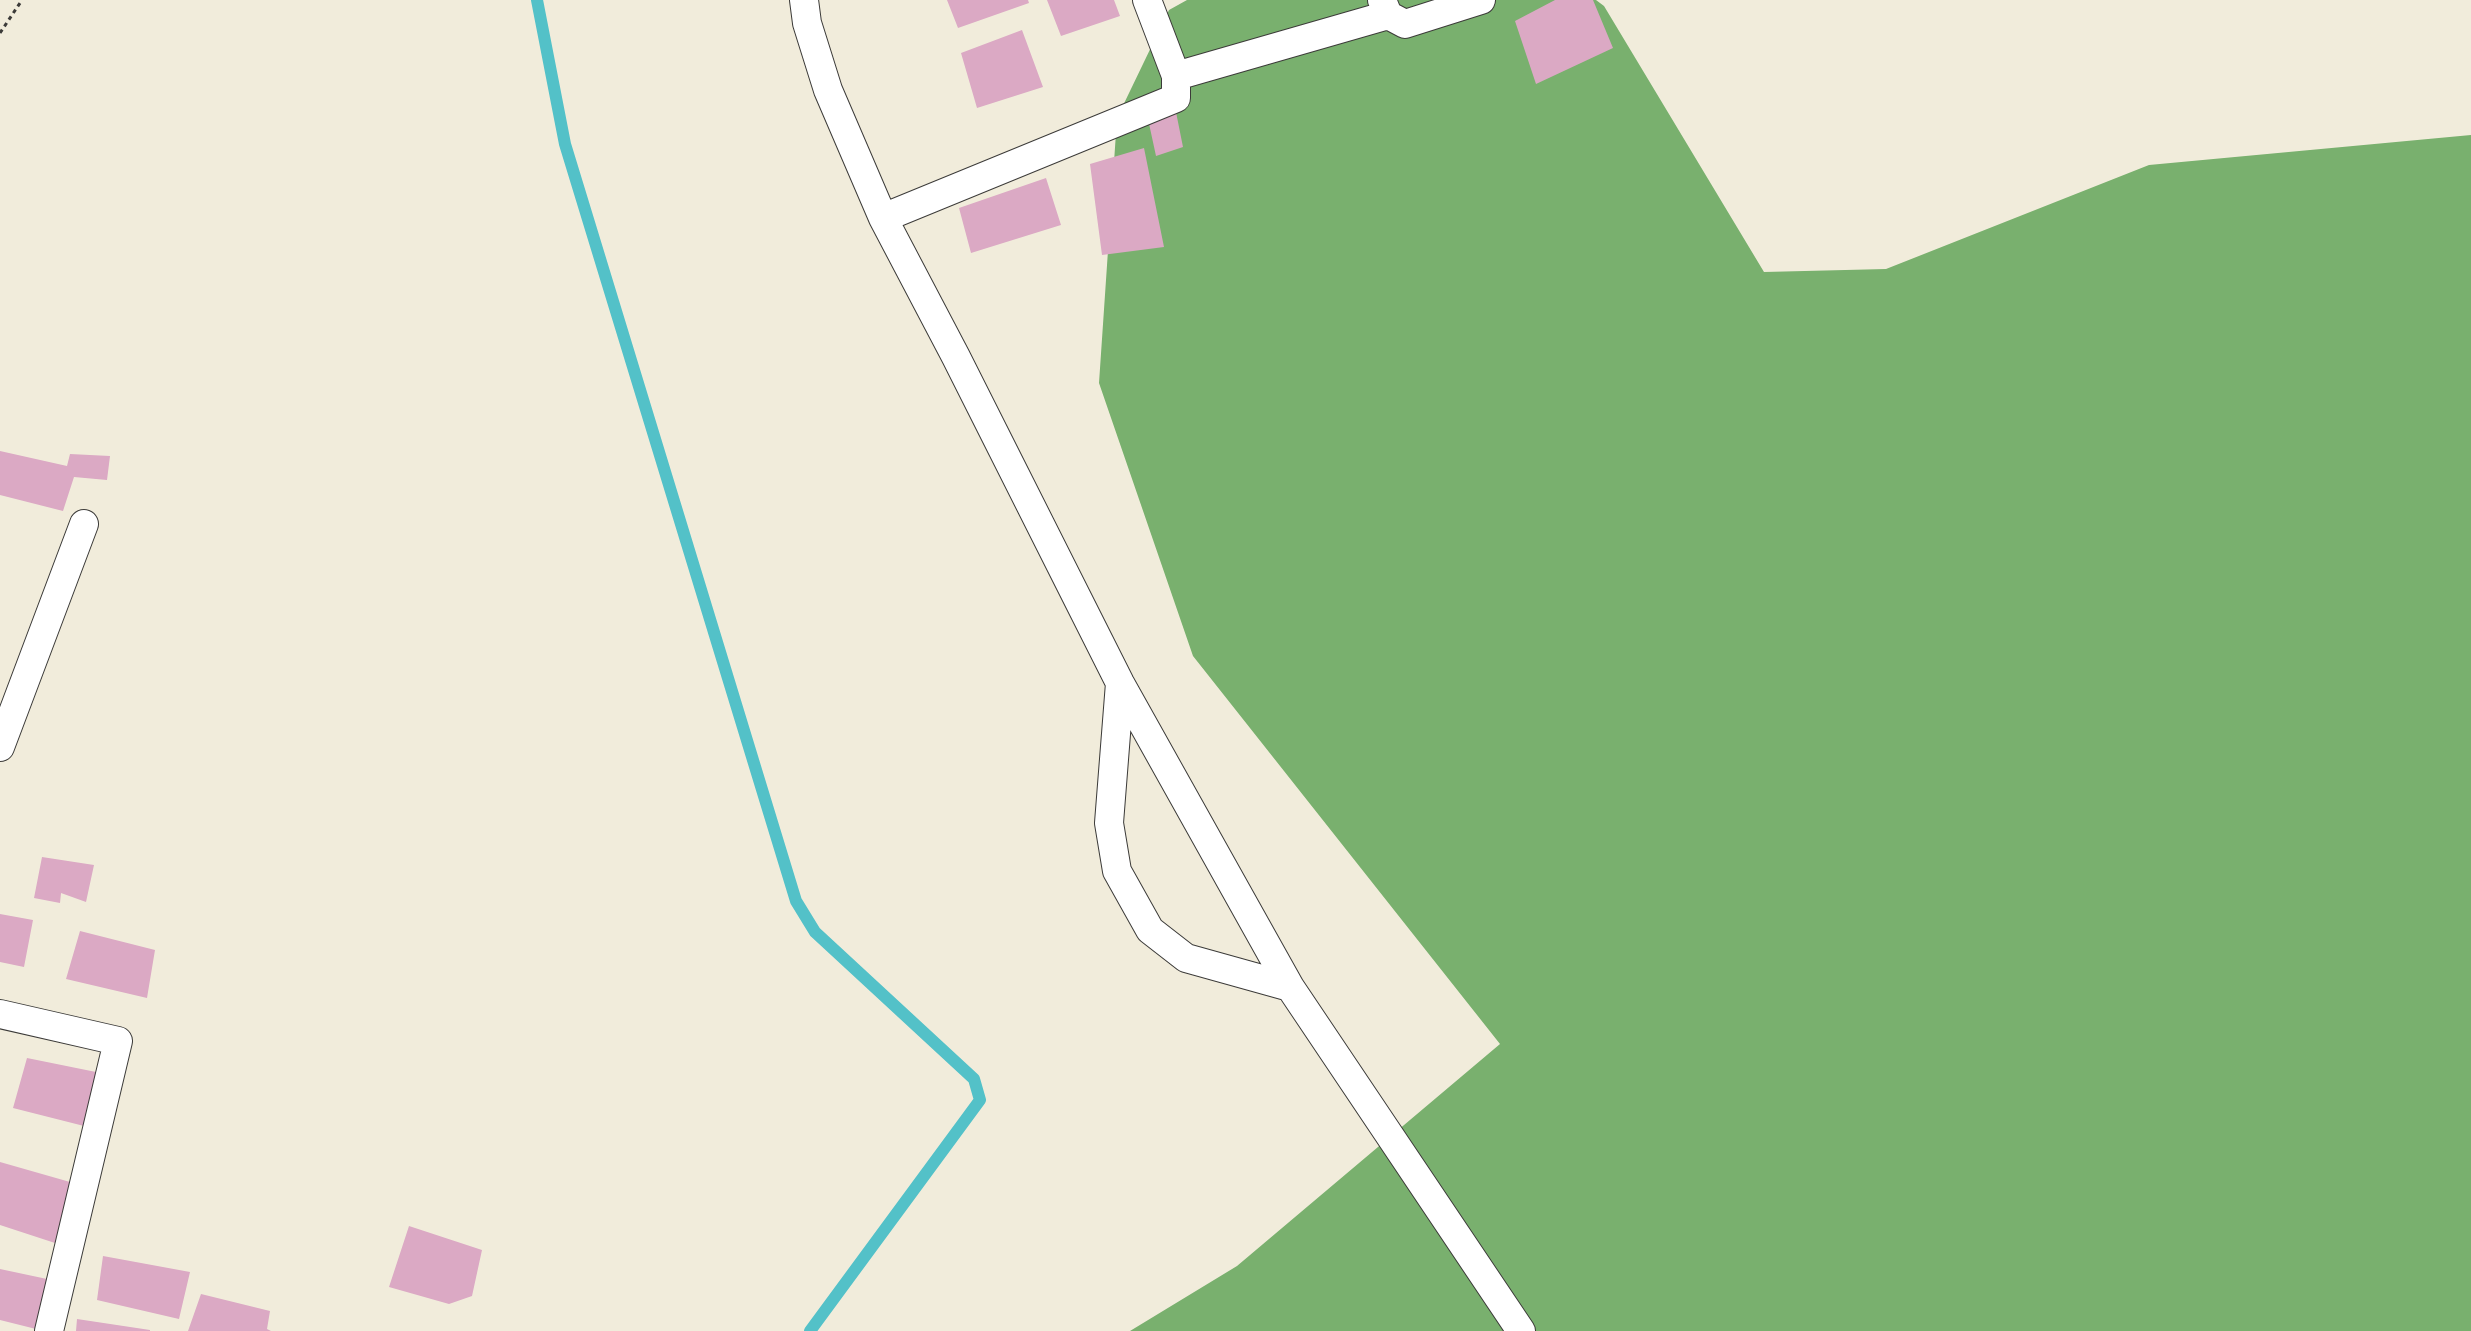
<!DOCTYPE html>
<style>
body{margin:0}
canvas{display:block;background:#f1ecdb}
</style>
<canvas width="2471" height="1331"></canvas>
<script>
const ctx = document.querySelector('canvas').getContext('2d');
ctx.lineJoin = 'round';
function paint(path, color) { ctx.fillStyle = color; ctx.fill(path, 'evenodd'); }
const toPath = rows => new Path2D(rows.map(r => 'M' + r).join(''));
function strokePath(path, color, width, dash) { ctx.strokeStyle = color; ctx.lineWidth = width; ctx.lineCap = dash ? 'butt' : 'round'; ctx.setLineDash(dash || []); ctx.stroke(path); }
paint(toPath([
 [1187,0,1596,0,1604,6,1764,272,1886,269,2149,165,2471,135,2471,1331,1130,1331,1237,1266,1500,1044,1193,656,1099,383,1117,118,1169,10]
]), '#79b06e');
strokePath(toPath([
 [537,0,565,144,796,901,815,932,974,1079,980,1100,810,1331]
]), '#53c1c8', 12);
paint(toPath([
 [947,0,1028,0,1029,3,958,28],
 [1047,0,1114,0,1120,16,1061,36],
 [1555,0,1593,0,1613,48,1536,84,1515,21],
 [1022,30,1043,87,977,108,961,53],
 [1176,112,1183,147,1156,156,1148,119],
 [1144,148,1164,247,1102,255,1090,164],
 [1046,178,1061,225,971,253,959,208],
 [0,451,67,466,70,454,110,456,107,480,74,477,63,511,0,495],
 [42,857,94,865,86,902,61,893,60,903,34,898],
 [0,914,33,920,24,967,0,962],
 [80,931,155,950,147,998,66,979],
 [27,1058,96,1072,84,1126,13,1108],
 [0,1162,70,1182,55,1243,0,1225],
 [409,1226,482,1250,472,1296,449,1304,389,1287],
 [103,1256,190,1272,179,1319,97,1300],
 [0,1269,47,1279,36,1329,0,1320],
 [201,1294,270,1311,267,1329,271,1331,188,1331],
 [77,1319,150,1330,150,1331,76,1331]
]), '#dba9c4');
const minor = toPath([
 [804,0,807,23,828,90,883,218,956,357,1120,683,1290,987,1521,1331],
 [1147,0,1176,76],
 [1388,15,1405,24,1481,0],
 [883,218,1176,98,1176,76,1388,15,1382,0],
 [1120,683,1109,823,1117,871,1150,930,1186,958,1290,987],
 [0,747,84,524],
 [0,1014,118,1041,49,1331]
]);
strokePath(minor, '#3c3b39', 30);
strokePath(toPath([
 [0,33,22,0]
]), '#3c3b39', 3, [4, 4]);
strokePath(minor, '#fff', 28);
</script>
